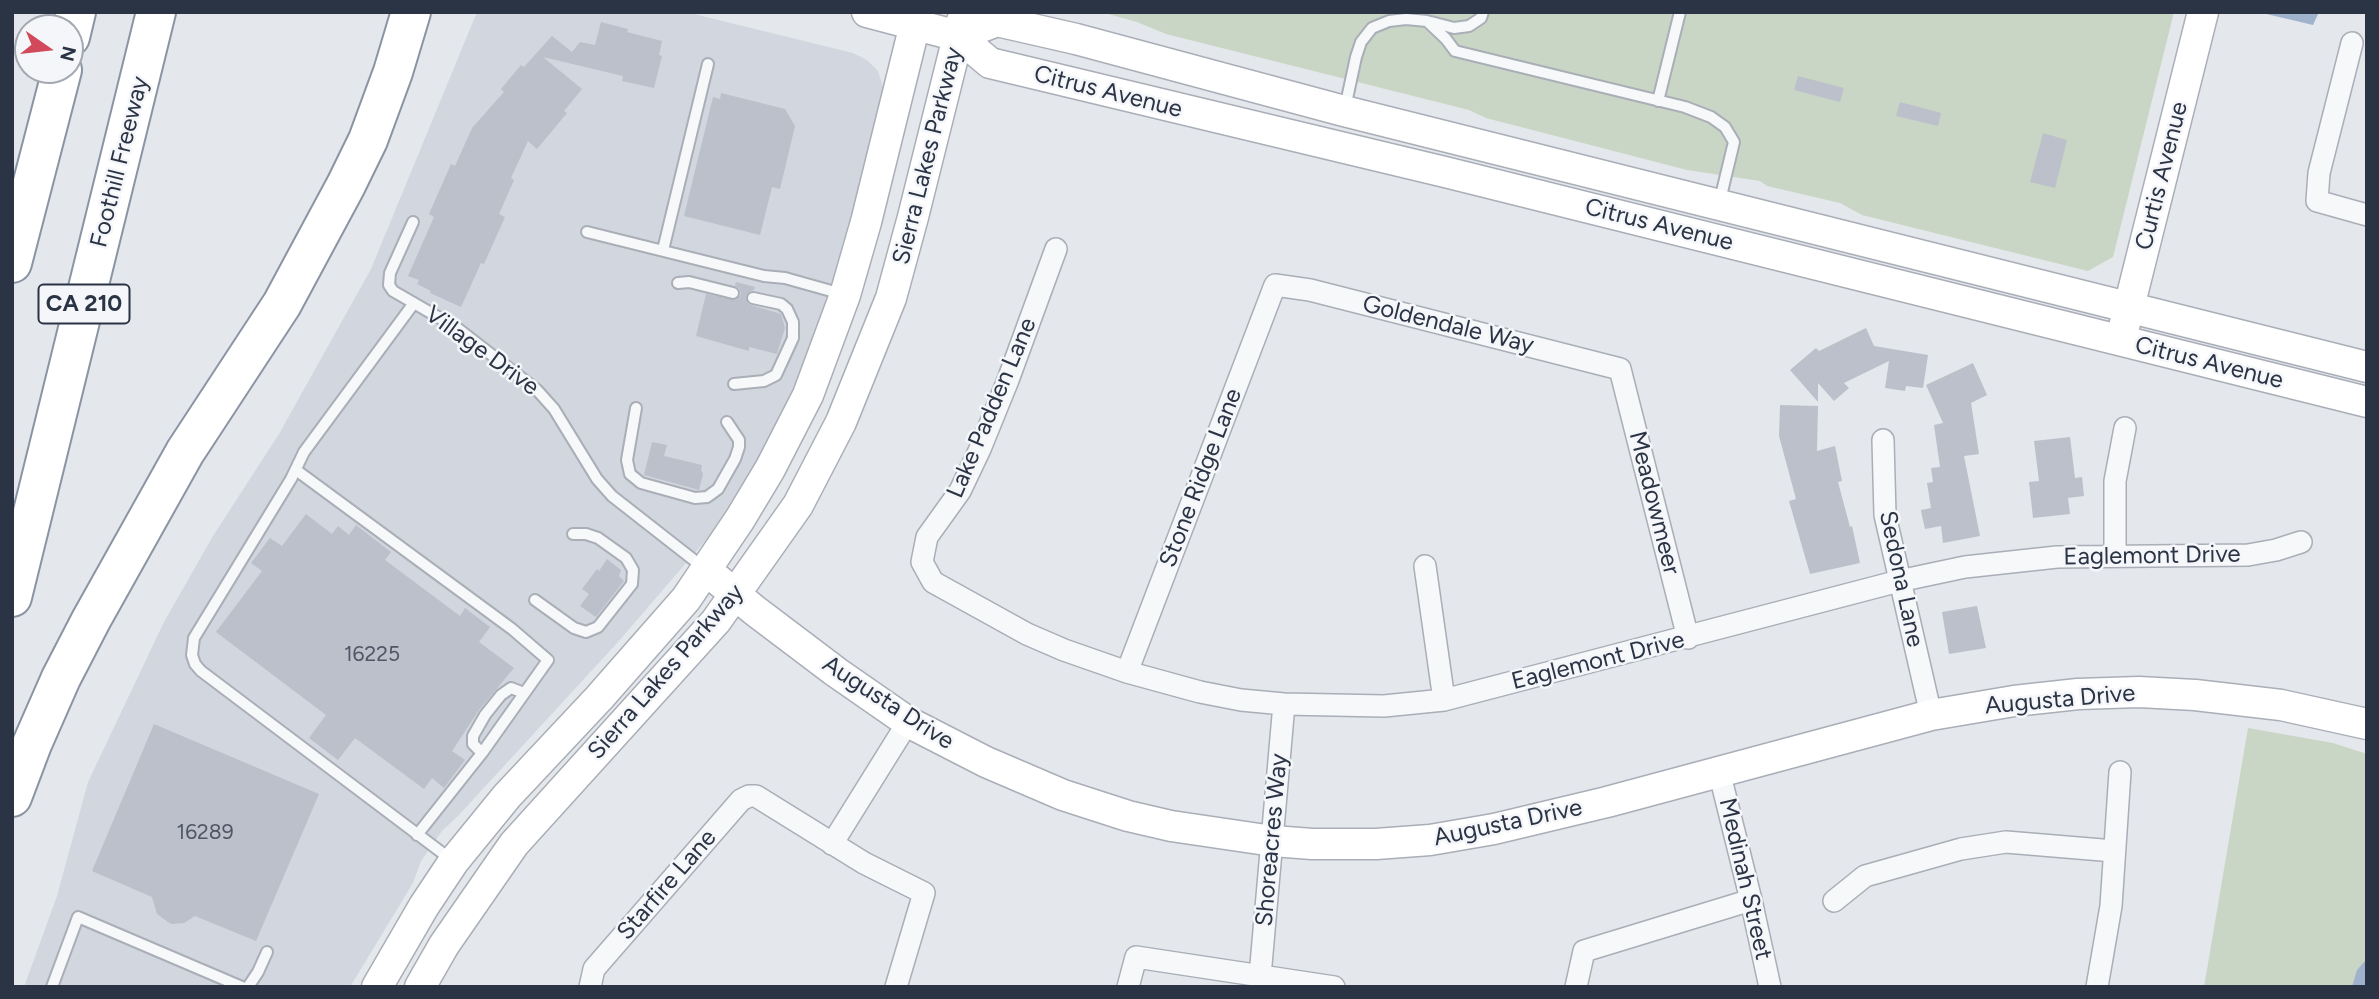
<!DOCTYPE html>
<style>
body{margin:0}
#map{position:relative;width:2379px;height:999px;overflow:hidden;background:#e4e7ec;font-family:Figtree,sans-serif}
canvas{display:block}
.frame{position:absolute;inset:0;border:14px solid #2b3445;pointer-events:none}
.north{position:absolute;left:14px;top:14px;width:70px;height:70px;box-sizing:border-box;background:#f4f6f9;border:2px solid #a4a8b1;border-radius:50%;rotate:104deg;font-size:19px;font-weight:700;line-height:28px;text-align:center;color:#2b3445}
.north::after{content:'';display:block;margin:auto;width:24px;height:32px;background:#d1495b;clip-path:polygon(50% 0,100% 100%,50% 72%,0 100%)}
</style>
<div id="map">
<canvas width="2379" height="999"></canvas>
<div class="frame"></div>
<div class="north">N</div>
</div>
<script>
const ctx = document.querySelector('canvas').getContext('2d');
ctx.lineJoin = 'round';
function paint(path, color) { ctx.fillStyle = color; ctx.fill(path, 'evenodd'); }
const toPath = rows => new Path2D(rows.map(r => 'M' + r).join(''));
function strokePath(path, color, width, dash) { ctx.strokeStyle = color; ctx.lineWidth = width; ctx.lineCap = dash ? 'butt' : 'round'; ctx.setLineDash(dash || []); ctx.stroke(path); }
function label(font, color, halo, rows, align = 'center') {
  ctx.font = font + ' Figtree,sans-serif'; ctx.lineWidth = 5; ctx.setLineDash([]); ctx.textBaseline = 'middle'; ctx.strokeStyle = halo; ctx.fillStyle = color; for (const [text, x, y, turn = 0] of rows) {
    ctx.save(); ctx.translate(x, y); ctx.rotate((+turn || 0) * Math.PI / 180); ctx.textAlign = isNaN(turn) ? turn : align; if (halo) ctx.strokeText(text, 0, 0); ctx.fillText(text, 0, 0); ctx.restore();
  }
}
paint(toPath([
 [477,12,686,12,853,53,867,60,878,71,883,87,884,101,848,239,820,328,791,397,771,439,723,520,618,642,458,816,442,831,421,861,413,883,350,987,24,987,57,896,88,782,164,622,213,536,279,434,371,269]
]), '#d2d6de');
paint(toPath([
 [1101,12,2174,12,2113,257,2088,271,1862,215,1840,203,1767,186,1760,181,1687,170,1486,118,1469,110,1166,34,1137,22],
 [2248,728,2333,743,2367,754,2367,987,2204,987]
]), '#c9d6c5');
paint(toPath([
 [2258,12,2319,12,2313,25],
 [2364,962,2367,962,2367,987,2352,987,2357,970]
]), '#9fb4cc');
paint(toPath([
 [601,22,628,29,627,32,662,41,659,55,662,56,654,88,622,81,623,76,543,57,582,89,564,111,567,113,537,149,528,141,511,178,514,180,499,214,505,217,484,264,481,263,461,307,430,293,431,291,417,284,419,280,408,276,434,217,429,214,451,164,455,166,472,128,504,92,501,89,521,65,524,67,552,36,572,52,580,42,595,45],
 [1798,76,1844,88,1840,102,1794,90],
 [721,93,785,109,795,126,780,189,772,187,760,235,684,216,713,97,720,99],
 [1900,102,1941,113,1938,126,1896,116],
 [2043,133,2067,140,2055,188,2030,182],
 [736,282,755,287,754,290,750,291,746,296,748,304,781,314,785,328,777,354,749,347,749,351,696,336,706,294,736,300,741,294,739,288,735,286],
 [1866,328,1874,346,1928,355,1923,388,1906,386,1905,391,1885,388,1889,361,1844,383,1849,388,1834,401,1818,383,1818,402,1790,370,1816,348,1819,351],
 [1973,363,1987,395,1971,403,1979,454,1964,456,1980,536,1943,543,1941,526,1925,529,1922,516,1921,510,1931,508,1927,483,1933,482,1931,468,1940,467,1934,425,1943,423,1926,385],
 [1780,405,1818,406,1817,451,1835,446,1842,481,1838,482,1850,527,1852,526,1860,563,1810,574,1789,501,1796,499,1779,436],
 [2070,437,2075,478,2082,477,2084,496,2068,498,2070,514,2033,518,2029,482,2039,481,2034,441],
 [652,442,667,445,664,456,702,465,701,470,703,474,699,490,644,475],
 [306,514,332,534,338,526,349,535,356,525,391,552,385,560,460,616,465,608,490,627,479,642,514,668,479,710,452,751,465,760,444,788,432,778,424,789,355,738,338,760,309,738,326,715,216,632,262,571,251,563,270,538,282,546],
 [607,559,621,570,619,576,624,581,596,617,580,606,589,594,582,589,597,569,599,571],
 [1977,606,1986,648,1949,654,1942,612],
 [154,724,319,794,256,941,195,916,184,923,172,924,168,922,157,914,152,897,92,871]
]), '#bbc0ca');
const lane = toPath([
 [1431,22,1454,28,1469,26,1481,18,1483,12],
 [1658,101,1680,12],
 [1345,108,1356,57,1361,42,1372,28,1389,21,1406,19,1427,21,1446,39,1455,51,1685,107,1711,117,1725,127,1734,142,1719,204],
 [413,222,390,273,389,285,393,291,457,328,537,390,554,409,597,479,612,496,704,568],
 [587,232,764,276,785,278,842,294],
 [663,250,708,64],
 [678,283,689,282,733,293],
 [414,303,304,452,291,479,194,638,192,655,195,664,201,671,453,861],
 [734,384,764,381,776,375,793,338,793,322,787,309,781,304,753,298],
 [636,408,627,460,630,474,641,483,695,498,707,497,718,489,735,459,739,447,739,440,727,422],
 [296,470,512,629,548,660,482,753,417,835],
 [535,600,574,628,586,632,598,627,632,584,633,570,626,558,598,538,586,534,573,534],
 [482,753,473,744,473,736,485,715,501,695,511,688,524,693],
 [52,987,78,917,242,987],
 [248,987,258,972,267,952]
]);
const street = toPath([
 [2352,43,2319,173,2317,201,2367,215],
 [1056,249,1008,380,980,449,960,491,927,537,922,562,933,582,1027,634,1064,650,1127,672,1200,692,1241,700,1284,704,1384,706,1444,700,1899,581,1965,567,2057,557,2248,555,2276,550,2301,542],
 [1883,440,1885,515,1931,715],
 [2115,556,2115,481,2125,428],
 [1425,566,1444,700],
 [1127,672,1275,285,1310,290,1620,369,1688,638],
 [1719,771,1751,900,1770,987],
 [832,844,908,722],
 [1834,901,1865,876,1961,849,2006,842,2114,851],
 [1260,976,1284,704],
 [590,987,594,969,741,800,749,796,756,796,864,863,924,893,896,987],
 [1128,987,1136,957,1334,987],
 [1576,987,1584,951,1751,900],
 [2097,987,2111,906,2120,772]
]);
const secondary = toPath([
 [867,12,958,36,990,63,1449,173,2367,402],
 [958,36,997,21,1076,39,1344,111,2367,367],
 [2124,327,2203,12],
 [706,570,754,610,836,672,908,722,986,762,1063,795,1128,816,1171,826,1273,841,1312,844,1376,844,1430,840,1494,829,1607,802,1931,715,2014,701,2078,694,2139,692,2195,695,2281,705,2367,724],
 [377,987,424,906,454,861,507,796,599,698,686,599,740,519,770,469,808,395,845,295,866,222,918,12],
 [420,987,444,945,514,844,716,621,798,505,841,422,891,298,913,217,962,21]
]);
const highway = toPath([
 [70,37,76,12],
 [12,263,62,70],
 [12,597,156,12],
 [12,797,32,744,61,678,91,620,185,452,282,304,346,185,368,140,393,72,411,12]
]);
strokePath(lane, '#a9aeb7', 14);
strokePath(street, '#a9aeb7', 24);
strokePath(secondary, '#a9aeb7', 33);
strokePath(highway, '#8b94a3', 42);
strokePath(lane, '#f7f8fa', 10);
strokePath(street, '#f7f8fa', 21);
strokePath(secondary, '#fff', 30);
strokePath(highway, '#fff', 38);
label('21px', '#4f5766', null, [
 ["16225",372,655],
 ["16289",205,833]
]);
for (const [x, y, w] of [
 [84,304,91]
]) { const box = new Path2D(); box.roundRect(x - w / 2, y - 19.5, w, 39, 5); ctx.fillStyle = '#f4f6f9'; ctx.fill(box); strokePath(box, '#2b3445', 2); }
label('bold 23px', '#2b3445', null, [
 ["CA 210",84,304]
]);
label('24px', '#2b3445', '#f4f6f9', [
 ["Citrus Avenue",1108,92,14],
 ["Sierra Lakes Parkway",928,156,-76],
 ["Foothill Freeway",120,162,-76],
 ["Curtis Avenue",2162,176,-76],
 ["Citrus Avenue",1659,225,14],
 ["Goldendale Way",1448,325,14],
 ["Village Drive",482,351,36],
 ["Citrus Avenue",2209,363,14],
 ["Lake Padden Lane",992,408,-67],
 ["Stone Ridge Lane",1201,478,-69],
 ["Meadowmeer",1654,503,76],
 ["Eaglemont Drive",2152,556,-1],
 ["Sedona Lane",1901,579,78],
 ["Eaglemont Drive",1598,661,-14],
 ["Sierra Lakes Parkway",666,672,-49],
 ["Augusta Drive",2060,700,-5],
 ["Augusta Drive",888,703,33],
 ["Augusta Drive",1508,823,-12],
 ["Shoreacres Way",1272,840,-85],
 ["Medinah Street",1745,879,77],
 ["Starfire Lane",667,885,-49]
]);
</script>
